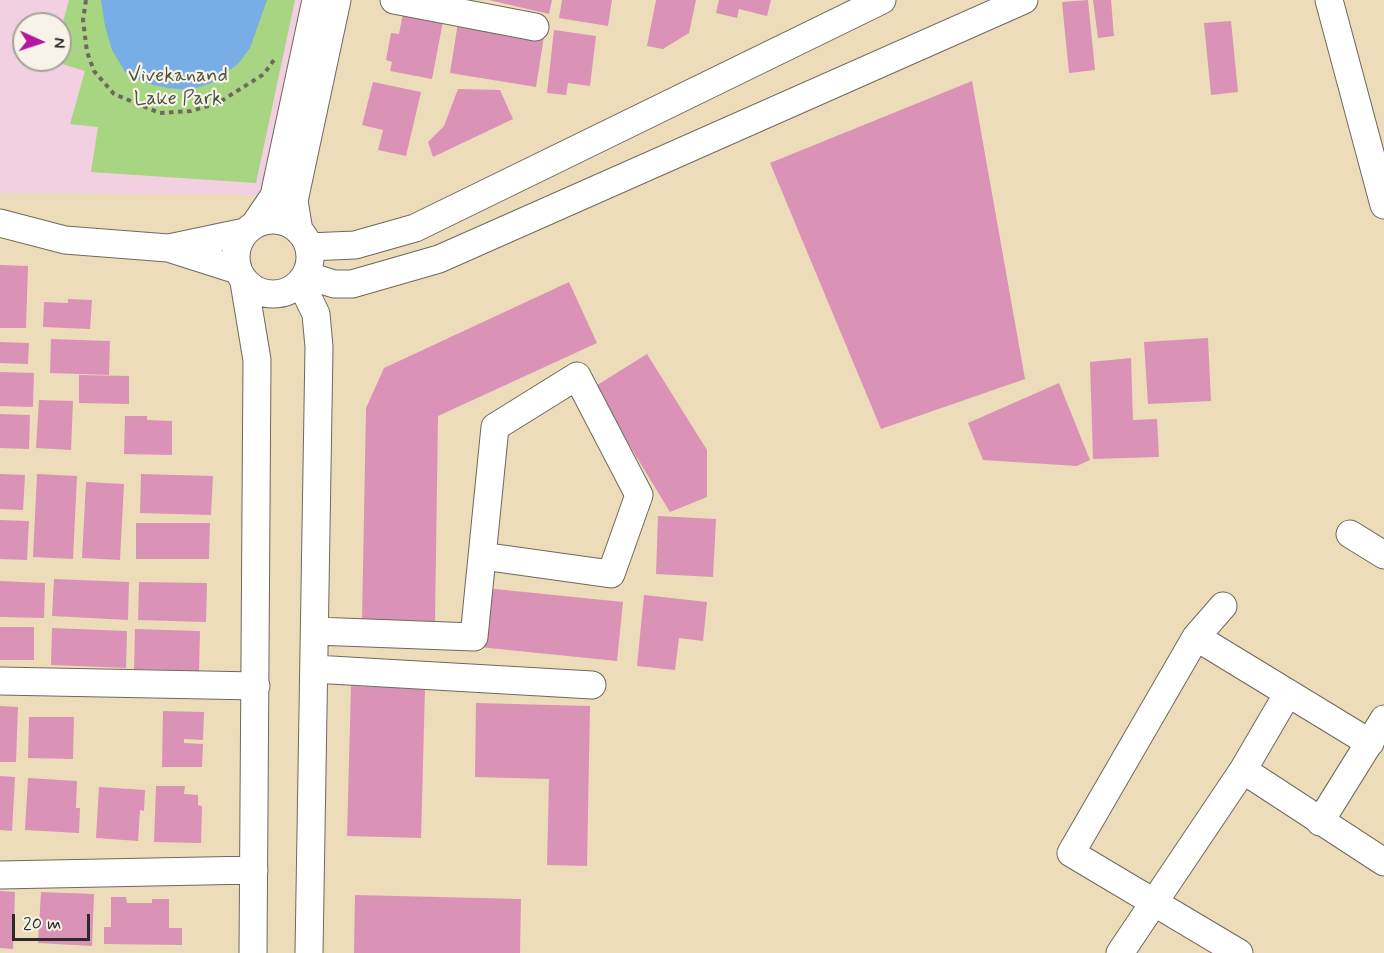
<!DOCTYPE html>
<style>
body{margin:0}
#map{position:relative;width:1384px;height:953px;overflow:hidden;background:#eddcb9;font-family:Mynerve,sans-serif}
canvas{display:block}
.north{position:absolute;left:12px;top:12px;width:60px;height:60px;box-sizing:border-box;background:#f7f3e8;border:2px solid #a5a39c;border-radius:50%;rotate:93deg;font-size:16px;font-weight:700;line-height:24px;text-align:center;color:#2b2b2b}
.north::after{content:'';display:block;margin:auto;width:21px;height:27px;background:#b5179e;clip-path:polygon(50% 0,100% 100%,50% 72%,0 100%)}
.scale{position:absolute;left:12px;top:914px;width:78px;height:27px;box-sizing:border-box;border:3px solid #2b2b2b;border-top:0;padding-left:8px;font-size:18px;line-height:21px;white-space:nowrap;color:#2b2b2b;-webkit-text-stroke:4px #f7f3e8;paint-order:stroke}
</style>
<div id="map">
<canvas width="1384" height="953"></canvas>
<div class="north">N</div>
<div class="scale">20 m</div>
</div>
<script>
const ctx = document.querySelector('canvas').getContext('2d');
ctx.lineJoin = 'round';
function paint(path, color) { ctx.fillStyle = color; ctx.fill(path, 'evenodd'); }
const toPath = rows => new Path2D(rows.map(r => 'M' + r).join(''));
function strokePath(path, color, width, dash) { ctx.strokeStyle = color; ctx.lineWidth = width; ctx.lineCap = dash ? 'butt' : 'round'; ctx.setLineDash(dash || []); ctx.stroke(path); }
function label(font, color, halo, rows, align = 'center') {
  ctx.font = font + ' Mynerve,sans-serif'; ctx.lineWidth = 4.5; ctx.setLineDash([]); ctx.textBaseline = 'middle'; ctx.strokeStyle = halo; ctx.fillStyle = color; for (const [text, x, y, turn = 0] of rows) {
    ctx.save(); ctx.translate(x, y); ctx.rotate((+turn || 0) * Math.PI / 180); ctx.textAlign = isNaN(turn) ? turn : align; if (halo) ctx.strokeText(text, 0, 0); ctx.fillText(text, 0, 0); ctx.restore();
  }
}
paint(toPath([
 [0,0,310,0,269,195,0,193],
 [24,24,60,24,60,60,24,60]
]), '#f2cfe1');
paint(toPath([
 [69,0,295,0,256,183,91,172,98,127,70,124,85,71,52,61,60,60,60,33]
]), '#a7d582');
paint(toPath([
 [101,0,267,0,250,48,238,64,212,83,189,90,168,88,145,83,125,72,112,50,105,26]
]), '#78ade6');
paint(toPath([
 [489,0,552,0,549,14],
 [562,0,612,0,608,26,559,18],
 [656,0,696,0,689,33,663,49,647,46],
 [719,0,771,0,767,16,739,9,737,18,716,13],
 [1088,0,1095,70,1069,73,1062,2],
 [1093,0,1111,0,1114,36,1098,38],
 [405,3,445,11,432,79,390,71,392,62,386,60,391,33,399,34],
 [459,16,545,30,536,87,450,73],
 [1231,21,1238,92,1211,95,1204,23],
 [554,30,596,36,590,86,568,83,566,95,547,93],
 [972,81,1025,379,881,429,770,163],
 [373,82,421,92,406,156,378,150,383,130,362,125],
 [458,89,500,90,513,119,433,157,428,142,444,126],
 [0,265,28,266,26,328,0,328],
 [569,282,597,343,438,416,435,621,362,620,366,408,384,368],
 [68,299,92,300,90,329,43,327,44,302,68,303],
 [1208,338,1211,401,1148,404,1144,342],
 [51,339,110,341,109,375,50,373],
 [0,342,29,343,28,364,0,363],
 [647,354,707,450,707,497,670,512,594,387],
 [1131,358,1133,420,1157,419,1159,457,1093,459,1090,362],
 [0,372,34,373,33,407,0,406],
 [79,375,129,376,129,404,79,403],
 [1059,383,1090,460,1077,466,983,460,968,423],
 [39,400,73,401,71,450,36,448],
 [0,414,30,415,29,449,0,448],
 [125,416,147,416,147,420,172,421,172,455,124,454],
 [0,474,25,475,23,510,0,509],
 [37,474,77,476,73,559,33,557],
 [141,474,213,476,211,515,140,513],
 [86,482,124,484,120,560,82,558],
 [658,516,716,519,713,577,656,574],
 [0,520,29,521,27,560,0,559],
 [136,523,210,523,209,559,136,559],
 [54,579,129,582,128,620,52,616],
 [0,581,45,583,44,618,0,617],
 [139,582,207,583,206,622,138,620],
 [485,588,623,602,617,661,479,647],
 [644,595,707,602,703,641,679,638,675,670,637,666],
 [0,627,34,627,34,660,0,660],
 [52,628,127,631,126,668,51,665],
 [135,629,200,631,199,671,134,669],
 [351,686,425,688,421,838,347,836],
 [476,703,590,706,587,866,547,865,549,779,475,777],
 [0,706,18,707,16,762,0,762],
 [163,711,204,712,203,740,184,739,184,743,203,744,202,767,162,767],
 [29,717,74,717,73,759,28,758],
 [0,776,15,777,12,831,0,830],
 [28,778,77,781,76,808,80,808,79,833,25,830],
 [156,786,185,786,184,794,198,795,198,805,202,806,201,843,154,842],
 [99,787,145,790,144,811,140,810,138,841,96,838],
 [0,891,15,892,13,949,0,948],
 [41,892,94,894,92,946,38,943],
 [355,895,521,899,520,953,354,953],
 [111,897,126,897,127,903,152,903,152,899,169,899,169,928,182,928,182,945,104,944,104,927,111,927]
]), '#db92b7');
const minor = toPath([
 [394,0,535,27],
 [1329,0,1384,205],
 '236 257a37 37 0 1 1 74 0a37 37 0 1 1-74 0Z',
 [0,223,65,240,168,248,237,270],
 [255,224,274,196,316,0],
 [299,231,294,201,337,0],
 [309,247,355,245,415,228,882,0],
 [169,248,245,232],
 [306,275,334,284,352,284,439,259,1024,0],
 [244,282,257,360,253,953],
 [301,283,316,314,319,347,309,953],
 [1350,534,1384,555],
 [1223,606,1196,637,1071,853,1239,953],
 [315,631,474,637,495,427,577,376,639,495,611,574,482,556],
 [1196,637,1370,743],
 [314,669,592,685],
 [0,681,256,686],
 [1243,770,1384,862],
 [1320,822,1384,719],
 [0,875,254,870],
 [1120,953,1243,770,1288,693]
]);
strokePath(minor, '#6f695d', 29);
strokePath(toPath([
 [86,0,83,20,87,52,94,71,114,94,160,113,191,111,218,103,264,74,276,57]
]), '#6f695d', 4, [4.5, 4.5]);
strokePath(minor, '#fff', 27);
label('20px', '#4a5641', '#f7f3e8', [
 ["Vivekanand",178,77],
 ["Lake Park",178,100]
]);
</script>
